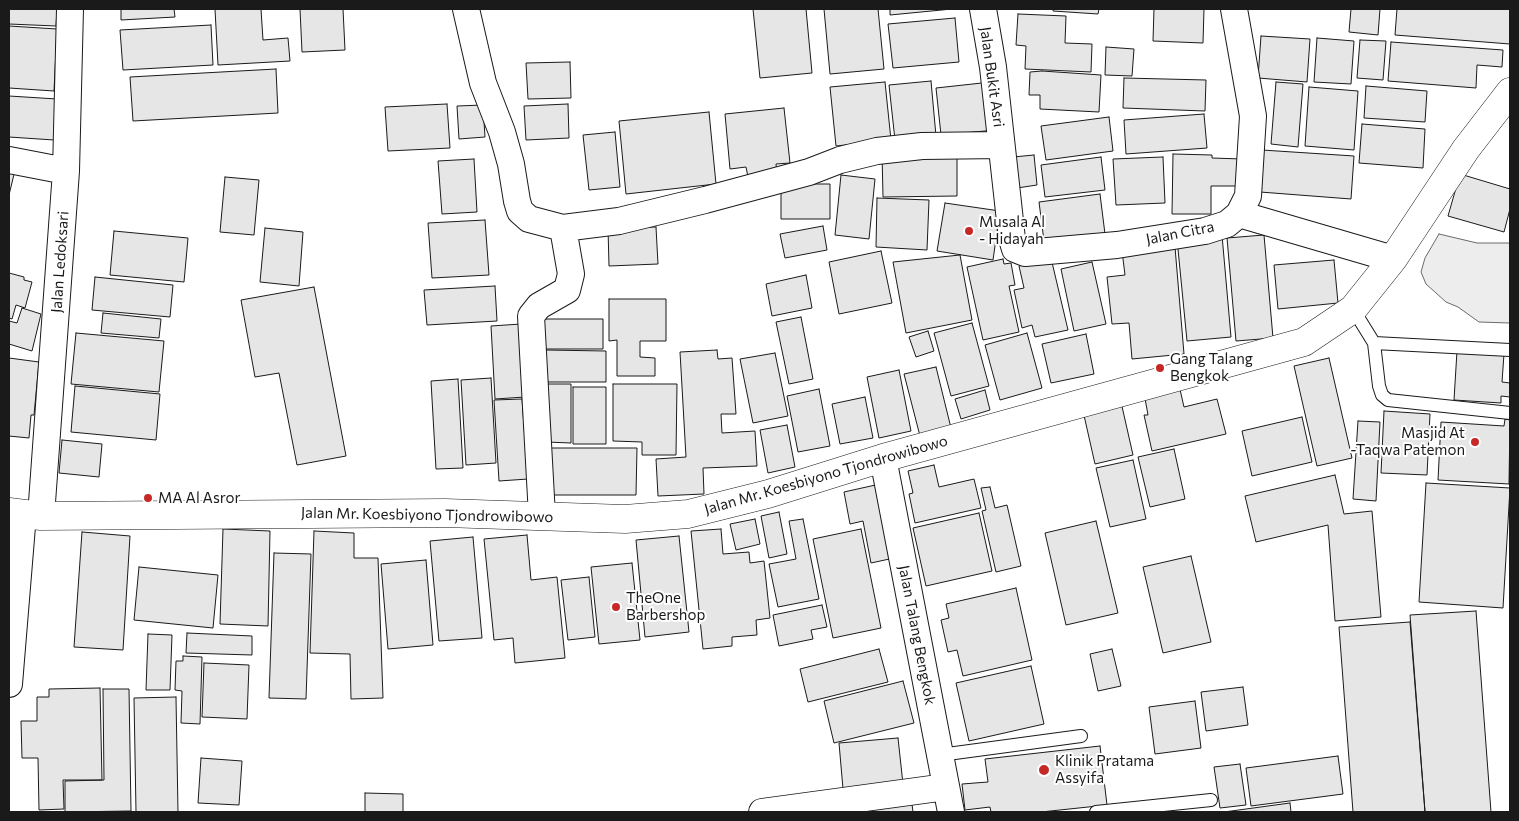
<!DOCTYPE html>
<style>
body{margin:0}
#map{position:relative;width:1519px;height:821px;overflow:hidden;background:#fff;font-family:Commissioner,sans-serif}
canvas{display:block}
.frame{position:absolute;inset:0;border:10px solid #1a1a1a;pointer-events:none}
</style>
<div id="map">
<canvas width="1519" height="821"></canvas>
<div class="frame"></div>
</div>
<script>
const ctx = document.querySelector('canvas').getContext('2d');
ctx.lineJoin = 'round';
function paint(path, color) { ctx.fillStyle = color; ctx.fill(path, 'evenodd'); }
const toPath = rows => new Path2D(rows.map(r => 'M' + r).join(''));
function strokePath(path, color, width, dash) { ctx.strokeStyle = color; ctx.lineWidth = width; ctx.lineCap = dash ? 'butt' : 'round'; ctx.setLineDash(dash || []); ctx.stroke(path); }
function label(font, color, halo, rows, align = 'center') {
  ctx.font = font + ' Commissioner,sans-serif'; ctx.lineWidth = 4; ctx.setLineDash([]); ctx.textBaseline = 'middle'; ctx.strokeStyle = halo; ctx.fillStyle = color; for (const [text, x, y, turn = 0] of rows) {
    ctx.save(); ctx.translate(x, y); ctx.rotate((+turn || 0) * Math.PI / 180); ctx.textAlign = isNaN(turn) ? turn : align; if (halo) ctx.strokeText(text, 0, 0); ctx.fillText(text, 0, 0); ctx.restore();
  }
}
const built = toPath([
 [1439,234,1477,243,1510,243,1510,323,1479,322,1458,307,1446,302,1426,284,1421,272,1425,258,1439,234]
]);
paint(built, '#ededed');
strokePath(built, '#6a6a6a', 1);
const building = toPath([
 [9,9,57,9,56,26,9,24,9,9],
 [121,9,174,9,175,17,121,20,121,9],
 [215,9,261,9,263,40,288,38,290,61,218,65,215,9],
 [300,9,343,9,345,50,302,52,300,9],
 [753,9,806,9,812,73,760,78,753,9],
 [824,9,878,9,884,69,830,74,824,9],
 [890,9,952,9,890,15,890,9],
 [1053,9,1099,9,1098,14,1053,11,1053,9],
 [1154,9,1204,9,1203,43,1153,41,1154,9],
 [1351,9,1380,9,1378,35,1349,32,1351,9],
 [1397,9,1510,9,1510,44,1395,35,1397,9],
 [1018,14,1066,16,1065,43,1092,44,1091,72,1025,69,1026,46,1016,45,1018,14],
 [955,18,959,62,893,68,888,24,955,18],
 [211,25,213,65,123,70,120,30,211,25],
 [9,26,57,29,54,91,9,88,9,26],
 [1261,36,1310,39,1307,82,1258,78,1261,36],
 [1317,38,1354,41,1351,84,1314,82,1317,38],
 [1360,40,1386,41,1383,80,1357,78,1360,40],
 [1391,42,1503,50,1502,67,1477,65,1476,88,1388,81,1391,42],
 [1106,47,1134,49,1132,76,1105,75,1106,47],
 [570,62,571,98,528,99,526,63,570,62],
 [276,69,278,113,133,121,130,77,276,69],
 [1042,71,1101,75,1099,112,1040,109,1040,95,1029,95,1030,72,1042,71],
 [1124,78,1206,80,1205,111,1123,108,1124,78],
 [931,81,936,136,895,140,889,85,931,81],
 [885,82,891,140,836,146,830,87,885,82],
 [991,82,996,130,941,135,936,88,991,82],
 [1276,82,1303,84,1298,147,1271,144,1276,82],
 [1366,86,1427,91,1425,122,1364,118,1366,86],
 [1309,87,1358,91,1354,150,1305,146,1309,87],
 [9,96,57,99,54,140,9,137,9,96],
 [447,104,450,148,388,151,385,107,447,104],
 [568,104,569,138,526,140,524,106,568,104],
 [483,105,485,137,459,139,457,106,483,105],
 [784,108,790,163,776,164,777,174,748,177,746,167,730,169,725,114,784,108],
 [709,112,716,184,626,194,619,121,709,112],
 [1204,114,1207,148,1126,154,1124,120,1204,114],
 [1109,117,1113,151,1046,160,1041,126,1109,117],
 [1362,124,1425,129,1423,168,1359,163,1362,124],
 [615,132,620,187,589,190,583,135,615,132],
 [1262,150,1354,156,1351,199,1260,192,1262,150],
 [882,153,957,153,957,196,883,197,882,153],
 [1173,154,1212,155,1212,158,1242,159,1241,186,1211,186,1211,214,1172,214,1173,154],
 [1034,155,1037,185,1017,188,1013,157,1034,155],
 [1101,157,1105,190,1045,197,1041,165,1101,157],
 [1163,157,1165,203,1116,205,1113,159,1163,157],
 [474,159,477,212,442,214,438,161,474,159],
 [9,164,16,166,9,195,9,164],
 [1460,174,1510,189,1510,209,1504,232,1448,216,1460,174],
 [841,175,875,179,869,239,835,235,841,175],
 [225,177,259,180,254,235,220,232,225,177],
 [781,184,830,184,830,219,781,219,781,184],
 [1100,194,1105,234,1044,241,1039,202,1100,194],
 [877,198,929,200,927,250,876,247,877,198],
 [945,203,1000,211,993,260,937,251,945,203],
 [485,220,489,275,432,278,428,223,485,220],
 [823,226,827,250,785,258,780,234,823,226],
 [656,227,658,264,609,266,608,228,656,227],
 [265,228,303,232,299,286,260,282,265,228],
 [114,231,188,238,184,282,110,275,114,231],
 [1222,235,1231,337,1187,341,1177,239,1222,235],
 [1264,235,1273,338,1236,341,1227,238,1264,235],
 [1175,247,1184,354,1132,359,1129,323,1112,324,1107,277,1125,275,1122,251,1175,247],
 [881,251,892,303,839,314,829,262,881,251],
 [960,255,972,320,906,333,893,262,960,255],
 [1051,258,1068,330,1035,337,1032,325,1022,328,1014,290,1024,288,1019,266,1051,258],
 [1003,259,1004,264,1011,263,1015,285,1009,286,1019,332,983,340,967,267,1003,259],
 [1334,260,1338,303,1278,309,1274,265,1334,260],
 [1092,262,1106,324,1074,331,1061,269,1092,262],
 [9,273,24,277,24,280,32,282,25,308,16,305,12,319,9,318,9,273],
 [806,275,812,308,772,316,766,284,806,275],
 [95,277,173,285,170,317,92,310,95,277],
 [495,286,497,321,427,325,424,290,495,286],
 [314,287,346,456,297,465,279,373,255,377,241,300,314,287],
 [609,299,666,299,666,341,640,341,640,357,655,358,655,376,617,376,617,340,609,341,609,299],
 [22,308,41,314,32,351,9,344,9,321,17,323,22,308],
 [103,313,161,319,159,338,101,333,103,313],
 [801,317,813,379,789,384,776,322,801,317],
 [536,319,603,319,603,349,536,349,536,319],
 [972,323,989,386,951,396,934,333,972,323],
 [521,324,525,397,495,399,491,326,521,324],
 [928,331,934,351,916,357,909,337,928,331],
 [76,333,164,341,159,392,71,384,76,333],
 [1027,333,1042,388,1000,400,985,345,1027,333],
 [1086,334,1094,374,1051,383,1042,344,1086,334],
 [545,350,606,351,606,382,545,382,545,350],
 [717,350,718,359,732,358,736,414,721,414,722,433,755,431,757,466,703,468,704,494,658,496,656,459,686,457,680,352,717,350],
 [1457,351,1504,354,1502,382,1510,383,1510,397,1501,396,1501,403,1454,400,1457,351],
 [775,353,788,416,753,423,740,359,775,353],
 [9,358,39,362,34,415,31,415,29,438,9,436,9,358],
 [1329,358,1352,458,1317,466,1294,366,1329,358],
 [936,367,951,428,920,436,904,374,936,367],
 [899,370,911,431,879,438,867,377,899,370],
 [491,378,496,463,466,465,461,380,491,378],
 [458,379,463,468,436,469,431,381,458,379],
 [546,384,571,384,571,443,546,442,546,384],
 [613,384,677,384,676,455,642,455,642,442,613,441,613,384],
 [1179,385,1184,407,1217,399,1226,434,1152,451,1144,415,1148,415,1144,393,1179,385],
 [75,386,160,394,156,440,71,432,75,386],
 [573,387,606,387,606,444,573,444,573,387],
 [819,389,830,446,798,452,787,396,819,389],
 [985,390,990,410,961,419,955,399,985,390],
 [865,397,873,438,840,444,832,404,865,397],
 [522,399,528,479,499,481,494,400,522,399],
 [1121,402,1133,455,1095,464,1083,411,1121,402],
 [1384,411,1430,414,1427,475,1381,473,1384,411],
 [1302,417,1312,462,1252,476,1242,431,1302,417],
 [1505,419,1510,420,1509,484,1438,480,1441,422,1504,426,1505,419],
 [1358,421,1380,422,1376,501,1353,499,1358,421],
 [787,425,795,467,768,473,760,430,787,425],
 [62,440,102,444,99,477,59,473,62,440],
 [545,448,637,448,636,495,545,495,545,448],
 [1174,449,1185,499,1150,507,1138,457,1174,449],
 [1133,460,1146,519,1110,527,1096,468,1133,460],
 [934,465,939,487,974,479,981,508,915,523,909,494,913,493,908,471,934,465],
 [1335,475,1344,514,1372,511,1381,617,1335,621,1328,525,1256,542,1245,496,1335,475],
 [1426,483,1510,488,1503,608,1419,602,1426,483],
 [880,484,894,558,871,563,863,521,850,524,844,492,880,484],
 [990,487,995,508,1007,505,1021,566,996,572,982,511,986,510,981,488,990,487],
 [779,512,787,554,769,558,761,516,779,512],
 [979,513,992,571,926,586,913,528,979,513],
 [755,519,760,544,736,550,730,524,755,519],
 [803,519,819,599,778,607,769,564,796,559,789,521,803,519],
 [1096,521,1118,613,1066,625,1045,533,1096,521],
 [223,529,270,531,268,626,220,624,223,529],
 [721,529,723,554,749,552,750,563,764,561,770,618,756,620,757,635,732,637,732,646,703,649,691,531,721,529],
 [861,529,881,628,833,638,813,539,861,529],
 [314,531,354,533,354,558,378,558,383,698,351,699,350,654,310,653,314,531],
 [82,532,130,536,123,650,74,647,82,532],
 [527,535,531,580,557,577,565,658,515,663,513,638,494,640,484,539,527,535],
 [679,536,689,632,645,637,636,540,679,536],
 [473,537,482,638,439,641,430,541,473,537],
 [274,553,311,554,306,699,269,698,274,553],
 [1191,556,1211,642,1163,653,1143,567,1191,556],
 [426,560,433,645,388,649,381,564,426,560],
 [632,563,640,640,599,644,591,567,632,563],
 [139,567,218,575,213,628,134,620,139,567],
 [589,577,595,637,568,640,561,580,589,577],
 [1016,588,1032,660,963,676,957,650,948,652,941,620,949,618,946,604,1016,588],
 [822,605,827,627,811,630,813,639,779,646,773,615,822,605],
 [1476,611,1491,812,1425,812,1410,615,1476,611],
 [1410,622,1425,812,1353,812,1339,627,1410,622],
 [187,633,252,636,252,655,186,653,187,633],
 [148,634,172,635,170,690,146,690,148,634],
 [879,649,888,682,808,702,800,669,879,649],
 [1112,649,1121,686,1098,691,1090,654,1112,649],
 [183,656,202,657,200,724,181,723,182,691,175,690,176,661,183,661,183,656],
 [204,663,249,665,247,719,202,717,204,663],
 [1031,666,1044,724,969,741,956,683,1031,666],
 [903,681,914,723,834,743,824,701,903,681],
 [1243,687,1248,725,1206,731,1201,692,1243,687],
 [100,688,102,780,63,780,64,809,39,810,38,758,22,758,21,721,37,721,37,697,49,697,49,689,100,688],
 [103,689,129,689,131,811,65,812,65,781,104,780,103,689],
 [176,697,178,812,136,812,134,698,176,697],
 [1195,701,1201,748,1155,754,1149,707,1195,701],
 [898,738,903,784,843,789,839,743,898,738],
 [1100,746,1107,805,1041,812,991,812,990,807,965,810,962,784,988,782,985,759,1100,746],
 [1338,756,1343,794,1251,806,1246,768,1338,756],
 [201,758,242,761,239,805,198,803,201,758],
 [1240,764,1246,805,1220,808,1214,767,1240,764],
 [365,793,403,794,403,812,365,812,365,793],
 [911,796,913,812,837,812,911,796],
 [1290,803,1291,812,1224,812,1290,803]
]);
paint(building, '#e6e6e6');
strokePath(building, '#1a1a1a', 1);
const service = toPath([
 [1353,309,1374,343,1510,350],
 [1374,343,1379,386,1382,395,1388,400,1510,413],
 [940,755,1081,736],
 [1096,812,1211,800]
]);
const minor = toPath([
 [466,9,483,83,502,132,511,164,517,201,520,211,529,219,563,228,571,274,567,290,539,306,531,316,542,516],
 [983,9,993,67,1012,239,1015,249,1025,253,1117,245,1205,231,1227,224,1239,214,1248,196,1253,116,1234,9],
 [9,160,66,171],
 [1239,214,1393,259],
 [563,228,619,221,705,200,809,172,840,160,877,151,922,146,1001,145],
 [883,458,951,812],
 [41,516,66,171,70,9],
 [9,684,23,514],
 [762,812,946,787]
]);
const secondary = toPath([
 [9,512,41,516,445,513,625,519,688,514,768,494,883,458,1304,342,1353,309,1393,259,1466,149,1510,92]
]);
strokePath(service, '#1a1a1a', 14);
strokePath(minor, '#1a1a1a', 28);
strokePath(secondary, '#1a1a1a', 29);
strokePath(service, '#fff', 12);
strokePath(minor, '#fff', 26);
strokePath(secondary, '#fff', 28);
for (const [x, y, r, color] of [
 [969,231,5,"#c62828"],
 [1160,368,5,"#c62828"],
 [1475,442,5,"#c62828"],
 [148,498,5,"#c62828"],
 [616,607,5,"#c62828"],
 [1044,770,6,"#c62828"]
]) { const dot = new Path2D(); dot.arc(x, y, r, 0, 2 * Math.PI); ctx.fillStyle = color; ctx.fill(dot); strokePath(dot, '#fff', 2); }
label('15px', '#1a1a1a', '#fff', [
 ["Jalan Bukit Asri",992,77,82],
 ["Jalan Citra",1180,233,-11],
 ["Jalan Ledoksari",60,262,-86],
 ["Jalan Mr. Koesbiyono Tjondrowibowo",826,475,-16],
 ["Jalan Mr. Koesbiyono Tjondrowibowo",427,515,1],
 ["Jalan Talang Bengkok",917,635,79]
]);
label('15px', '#1a1a1a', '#fff', [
 ["Musala Al",979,222],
 ["- Hidayah",979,239],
 ["Gang Talang",1170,359],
 ["Bengkok",1170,376],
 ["Masjid At",1465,433,"right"],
 ["-Taqwa Patemon",1465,450,"right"],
 ["MA Al Asror",158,498],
 ["TheOne",626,598],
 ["Barbershop",626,615],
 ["Klinik Pratama",1055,761],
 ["Assyifa",1055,778]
], 'left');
</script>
